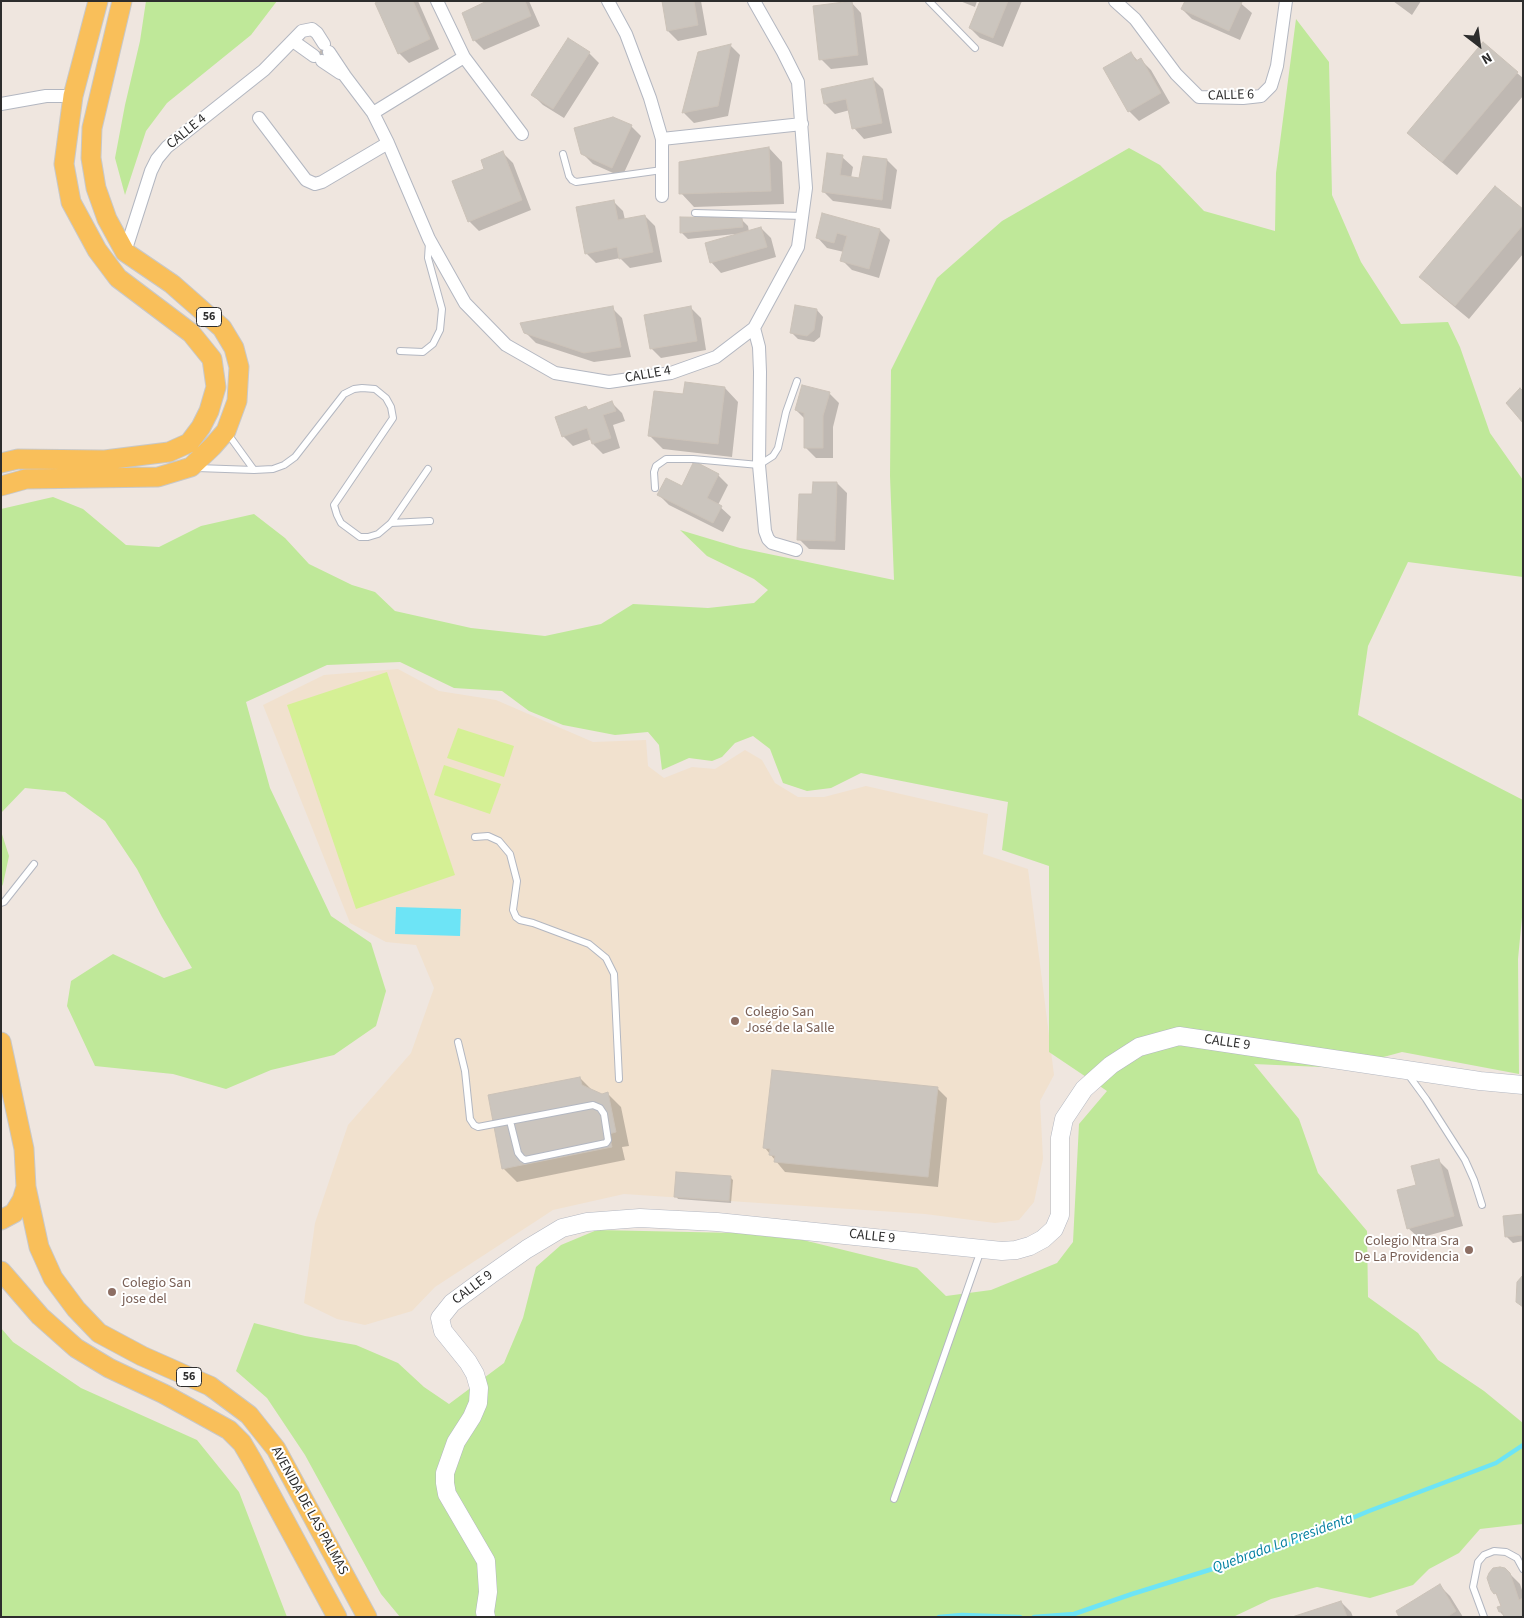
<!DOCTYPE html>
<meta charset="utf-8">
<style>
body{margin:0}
#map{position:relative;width:1524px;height:1618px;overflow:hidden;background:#efe6df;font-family:"Source Sans 3",sans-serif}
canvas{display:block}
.frame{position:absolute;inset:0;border:2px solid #2d2d2d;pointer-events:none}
.north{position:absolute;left:1454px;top:20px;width:50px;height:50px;-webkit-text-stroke:4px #fff;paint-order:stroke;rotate:150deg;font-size:14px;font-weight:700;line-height:20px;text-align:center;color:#2d2d2d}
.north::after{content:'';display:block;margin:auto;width:18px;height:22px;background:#2d2d2d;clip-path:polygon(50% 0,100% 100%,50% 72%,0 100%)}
</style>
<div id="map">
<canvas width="1524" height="1618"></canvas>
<div class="frame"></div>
<div class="north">N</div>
</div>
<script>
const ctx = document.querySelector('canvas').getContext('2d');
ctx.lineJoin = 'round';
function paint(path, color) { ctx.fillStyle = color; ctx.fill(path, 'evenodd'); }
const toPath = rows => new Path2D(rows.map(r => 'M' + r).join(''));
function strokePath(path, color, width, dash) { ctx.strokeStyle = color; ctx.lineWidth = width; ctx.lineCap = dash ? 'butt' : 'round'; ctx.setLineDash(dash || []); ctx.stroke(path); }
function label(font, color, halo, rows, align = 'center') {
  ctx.font = font + ' "Source Sans 3",sans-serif'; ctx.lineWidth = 4; ctx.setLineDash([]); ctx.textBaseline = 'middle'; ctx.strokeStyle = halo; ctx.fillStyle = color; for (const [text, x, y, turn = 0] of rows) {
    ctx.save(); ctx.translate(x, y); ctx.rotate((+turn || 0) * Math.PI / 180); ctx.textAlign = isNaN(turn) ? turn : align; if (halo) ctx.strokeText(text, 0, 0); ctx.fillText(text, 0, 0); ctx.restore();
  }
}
paint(toPath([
 [398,669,439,691,496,700,593,742,646,740,648,766,664,778,692,767,715,769,745,750,762,760,775,783,798,797,824,797,866,786,988,814,983,854,1028,869,1054,1075,1040,1101,1043,1159,1034,1202,1019,1220,995,1223,925,1214,624,1194,553,1210,435,1287,412,1311,365,1325,337,1319,304,1303,315,1223,348,1125,411,1053,434,988,416,945,386,942,350,923,263,705,324,675]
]), '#f1e1ce');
paint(toPath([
 [146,1,277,1,251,35,167,103,146,131,125,195,115,158,125,105,140,41],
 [1296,19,1329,62,1332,195,1361,262,1401,324,1448,322,1460,347,1490,433,1523,480,1523,577,1408,562,1368,646,1358,715,1523,800,1523,907,1518,959,1519,1074,1402,1052,1343,1068,1254,1064,1299,1119,1318,1173,1367,1231,1368,1297,1418,1333,1438,1360,1484,1391,1523,1423,1523,1524,1480,1529,1459,1553,1429,1569,1413,1585,1370,1598,1317,1587,1271,1599,1233,1617,400,1617,381,1594,305,1455,267,1398,236,1371,254,1323,305,1336,356,1345,398,1363,424,1387,449,1404,504,1363,523,1318,536,1267,561,1245,597,1230,736,1233,803,1240,917,1268,946,1296,991,1290,1057,1263,1073,1242,1079,1124,1107,1091,1049,1052,1049,866,1002,850,1008,802,861,773,831,788,807,791,783,783,770,749,753,736,735,743,722,757,712,761,689,758,662,770,659,745,648,732,615,735,563,725,529,711,502,691,454,688,400,662,327,665,246,702,270,788,331,916,371,943,386,991,376,1026,334,1055,271,1070,226,1089,173,1074,95,1066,67,1006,71,981,113,954,164,978,192,968,162,917,137,869,105,821,65,792,25,788,1,813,1,509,53,497,83,509,126,545,159,547,201,526,254,514,285,538,309,564,352,585,375,592,395,611,471,628,545,636,601,624,633,604,708,608,754,603,768,590,754,579,707,556,680,530,740,548,894,580,890,476,891,370,937,278,1002,221,1129,148,1160,165,1204,211,1275,231,1276,173],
 [1,831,9,856,3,884,1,888],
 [1,1328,13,1342,81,1388,197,1440,239,1492,287,1617,1,1617]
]), '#bfe899');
paint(toPath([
 [387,672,455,875,356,909,287,705],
 [458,728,514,746,504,777,447,758],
 [444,765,501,784,490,814,434,795]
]), '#d5f095');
paint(toPath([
 [396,907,461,909,460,936,395,934]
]), '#6de4f6');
paint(toPath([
 [382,1,418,1,439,49,409,63,399,53],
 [488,1,529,1,540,26,484,50,474,40],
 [663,1,701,1,707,35,678,41,668,31],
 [960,1,977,1,975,7],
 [981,1,1022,1,1003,47,980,38,970,28],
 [1238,1,1252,13,1240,40,1192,19,1182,9],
 [1393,1,1421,1,1412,15],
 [851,2,861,13,868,65,831,69,821,59],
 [326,44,321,67,313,59],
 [730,45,740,55,728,116,694,123,684,113,699,53],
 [589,53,599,63,564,118,543,105,533,95],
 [1131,53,1138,61,1141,60,1151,70,1170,103,1139,121,1129,111],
 [1517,73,1523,78,1523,96,1457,175,1422,146,1409,133],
 [873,79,883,89,892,133,864,139,854,128,850,110,835,114,825,104],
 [631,126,641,136,622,177,593,164,582,153],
 [769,148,782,162,784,204,694,207,681,193],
 [503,153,513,163,531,210,479,231,469,221,486,169],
 [842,157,853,167,851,178,860,179,864,157,887,160,897,170,891,209,833,201,823,191],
 [613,201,623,211,625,220,645,216,655,226,662,262,630,268,620,258,596,263,586,253],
 [1523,211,1523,254,1469,319,1434,290,1421,277],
 [823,215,880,230,890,240,879,278,852,270,842,260,844,252,827,248,817,237],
 [742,220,748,226,749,232,761,228,771,238,776,257,721,273,711,262,735,234,688,239,682,233],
 [612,308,622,318,631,357,594,362,536,343,525,332],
 [691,308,701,318,706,350,661,358,651,348],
 [817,310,823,317,820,337,814,342,798,339,792,333],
 [725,388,738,402,732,457,663,449,649,435,684,395],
 [829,393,839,403,833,427,833,458,816,458,806,448,805,419,796,410],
 [612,403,622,413,625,421,613,425,620,448,603,454,593,444,592,439,573,446,563,436,586,407,589,411],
 [718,475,728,485,718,505,731,517,723,532,669,505,659,495],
 [837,483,847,493,845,550,809,549,799,539,813,495],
 [580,1078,593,1091,601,1095,608,1094,621,1107,629,1146,622,1147,625,1160,517,1182,503,1168],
 [937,1088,947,1098,938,1187,785,1172,765,1148],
 [1438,1160,1448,1170,1463,1226,1419,1238,1408,1228,1418,1186],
 [730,1177,733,1180,731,1203,678,1199,676,1196],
 [1523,1215,1523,1241,1513,1243,1506,1236],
 [1505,1569,1520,1584,1523,1593,1523,1617,1505,1617,1500,1612,1499,1608,1502,1606,1499,1598,1495,1593],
 [1440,1586,1450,1596,1463,1617,1400,1617],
 [1341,1602,1351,1612,1353,1617,1296,1617]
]), '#0003');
strokePath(toPath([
 [939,1617,962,1615,1020,1617],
 [1034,1617,1074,1614,1132,1594,1283,1547,1369,1511,1496,1463,1523,1445]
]), '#6de4f6', 4.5);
const building = toPath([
 [379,1,413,1,430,39,398,54,375,3,379,1],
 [487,1,525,1,531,16,473,41,462,13,487,1],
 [662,1,694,1,698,25,667,31,662,1],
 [852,1,858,55,819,60,813,6,852,1],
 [980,1,1008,1,993,38,969,28,980,1],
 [1185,1,1241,1,1242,2,1229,31,1181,9,1185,1],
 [568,38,590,52,553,109,531,95,568,38],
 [1483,42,1518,72,1442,162,1407,133,1483,42],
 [731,44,718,106,682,113,698,52,731,44],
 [1131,52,1136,61,1141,58,1161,93,1128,112,1103,68,1131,52],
 [873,78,882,123,852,129,846,99,824,104,821,89,873,78],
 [613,117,632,125,612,168,581,154,574,128,613,117],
 [769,147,771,191,679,194,679,162,769,147],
 [503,151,522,200,468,222,452,181,484,169,481,160,503,151],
 [827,153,843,155,840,175,859,178,863,156,887,159,882,200,822,192,827,153],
 [1495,186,1523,209,1523,225,1455,306,1419,277,1495,186],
 [614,200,618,220,645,215,653,252,619,259,617,247,585,254,576,207,614,200],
 [822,213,880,229,869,269,840,261,847,236,837,233,834,243,816,238,822,213],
 [680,217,742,218,743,227,680,233,680,217],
 [761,227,767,247,710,263,705,243,761,227],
 [795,305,817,309,814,330,807,336,790,333,795,305],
 [613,306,621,347,584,353,524,333,520,323,613,306],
 [691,306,697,341,650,349,644,315,691,306],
 [685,382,725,387,718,444,648,436,654,391,683,394,685,382],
 [802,385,830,392,823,416,823,448,804,448,804,413,795,410,802,385],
 [1520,388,1523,391,1523,423,1506,403,1520,388],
 [612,401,616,411,603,415,611,438,592,444,587,428,562,437,555,417,586,406,588,410,612,401],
 [694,461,719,474,707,498,722,506,713,523,657,495,666,478,682,486,694,461],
 [813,482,837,482,835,541,797,540,799,494,812,494,813,482],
 [772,1070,938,1087,928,1177,774,1162,775,1156,769,1155,770,1149,763,1148,772,1070],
 [580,1077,582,1085,602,1094,608,1092,616,1132,609,1134,612,1147,502,1169,488,1095,580,1077],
 [1439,1159,1454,1216,1407,1229,1397,1190,1416,1185,1411,1166,1439,1159],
 [676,1172,731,1176,729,1201,674,1197,676,1172],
 [1523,1214,1523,1235,1505,1237,1503,1216,1523,1214],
 [1523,1275,1523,1307,1516,1302,1517,1282,1523,1275],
 [1500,1567,1505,1568,1510,1573,1519,1600,1523,1598,1523,1617,1504,1617,1502,1611,1499,1612,1497,1607,1501,1606,1496,1593,1494,1594,1491,1590,1487,1578,1489,1573,1493,1568,1500,1567],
 [1440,1584,1456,1611,1447,1617,1399,1617,1396,1611,1440,1584],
 [1341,1601,1347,1617,1292,1617,1341,1601]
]);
paint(building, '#cbc5be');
strokePath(building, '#cbc2b8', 1);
const lane = toPath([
 [929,1,975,48],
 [563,154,569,176,572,180,576,182,662,170],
 [695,213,803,216],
 [400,351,423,352,433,344,440,330,442,309,428,258,429,243],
 [197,468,254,470,228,434],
 [254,470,273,469,284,465,295,457,344,394,354,389,362,388,375,389,386,398,391,407,393,418,334,505,337,515,341,523,360,537,368,537,378,534,391,523,428,469],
 [655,488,654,472,656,466,666,459,693,459,759,465,773,456,778,448,786,412,797,381],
 [391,523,430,521],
 [475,837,488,836,499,841,510,854,517,881,513,910,516,917,520,920,533,923,589,944,606,958,614,974,619,1079],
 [1,903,4,902,34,864],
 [458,1042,465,1071,470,1119,474,1125,478,1127,593,1105,600,1108,604,1114,608,1140,606,1143,525,1160,522,1158,518,1153,510,1121],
 [1407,1073,1426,1099,1465,1160,1474,1180,1482,1205],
 [894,1499,981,1250],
 [1484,1617,1473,1587,1478,1562,1484,1555,1494,1551,1506,1552,1517,1558,1523,1569]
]);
const street = toPath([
 [437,1,464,57,522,134],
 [608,1,626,34,650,98,662,139,662,196],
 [1115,1,1135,19,1176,74,1199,97,1243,98,1261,96,1271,86,1277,66,1286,1],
 [293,41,314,56],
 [329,52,345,76,373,113,388,143,429,239,465,303,506,345,555,373,609,382,671,373,716,357,754,328,798,247,806,188,798,82,783,52,754,1],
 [322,61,340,73],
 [1,104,46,96,73,96],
 [373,113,464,57],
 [259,118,306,180,315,184,322,182,388,143],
 [662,139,802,124],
 [125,252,151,171,157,159,167,147,264,70,302,31,312,29,317,33,324,44],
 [754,328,759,347,760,372,759,465,765,531,768,539,772,543,796,550]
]);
const secondary = toPath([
 [486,1617,485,1612,488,1592,486,1561,447,1494,445,1483,445,1473,456,1442,472,1417,478,1403,479,1388,475,1374,468,1362,443,1331,440,1318,452,1303,490,1275,527,1249,562,1228,587,1222,640,1218,717,1222,1002,1251,1016,1250,1030,1246,1043,1239,1054,1229,1060,1215,1060,1138,1064,1119,1084,1089,1111,1065,1139,1047,1179,1036,1480,1081,1523,1085]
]);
const primary = toPath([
 [1,463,18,459,105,460,169,452,189,443,201,427,209,411,216,387,212,359,191,333,118,278,97,250,71,202,64,164,73,96,98,1],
 [1,486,26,479,158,477,191,467,212,447,226,431,237,401,239,367,234,348,222,328,172,284,125,252,107,219,96,188,91,158,92,128,122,1],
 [1,1042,24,1149,26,1187,39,1247,53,1278,76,1309,99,1333,142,1356,210,1386,249,1415,276,1449,367,1617],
 [1,1220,14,1213,22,1200,26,1187],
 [1,1271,40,1316,76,1348,109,1368,164,1394,229,1430,242,1443,252,1460,337,1617]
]);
strokePath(lane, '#b3b7c1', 8);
strokePath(street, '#b3b7c1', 14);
strokePath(secondary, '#b3b7c1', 19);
strokePath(primary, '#c8c8c8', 21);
strokePath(lane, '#fff', 6);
strokePath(street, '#fff', 12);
strokePath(secondary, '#fff', 18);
strokePath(primary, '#f9bf5a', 19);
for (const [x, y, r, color] of [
 [735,1021,5,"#8d6e63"],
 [1469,1250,5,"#8d6e63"],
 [112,1292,5,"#8d6e63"]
]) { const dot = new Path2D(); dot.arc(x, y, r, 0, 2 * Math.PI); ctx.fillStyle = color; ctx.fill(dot); strokePath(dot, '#fff', 2); }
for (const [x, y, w] of [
 [209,317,25],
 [189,1377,25]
]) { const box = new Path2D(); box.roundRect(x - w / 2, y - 9.5, w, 19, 4); ctx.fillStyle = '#fff'; ctx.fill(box); strokePath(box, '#2d2d2d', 1); }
label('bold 12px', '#2d2d2d', null, [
 ["56",209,317],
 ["56",189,1377]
]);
label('14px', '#2d2d2d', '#fff', [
 ["CALLE 6",1231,96,-2],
 ["CALLE 4",187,132,-39],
 ["CALLE 4",648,375,-10],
 ["CALLE 9",1227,1043,8],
 ["CALLE 9",872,1237,6],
 ["CALLE 9",473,1288,-37],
 ["AVENIDA DE LAS PALMAS",309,1511,61]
]);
label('14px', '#785e54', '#fff', [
 ["Colegio San",745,1013],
 ["José de la Salle",745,1029],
 ["Colegio Ntra Sra",1459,1242,"right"],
 ["De La Providencia",1459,1258,"right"],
 ["Colegio San",122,1284],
 ["jose del",122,1300]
], 'left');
label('italic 15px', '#0681a1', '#fff', [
 ["Quebrada La Presidenta",1283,1544,-20]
]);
</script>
